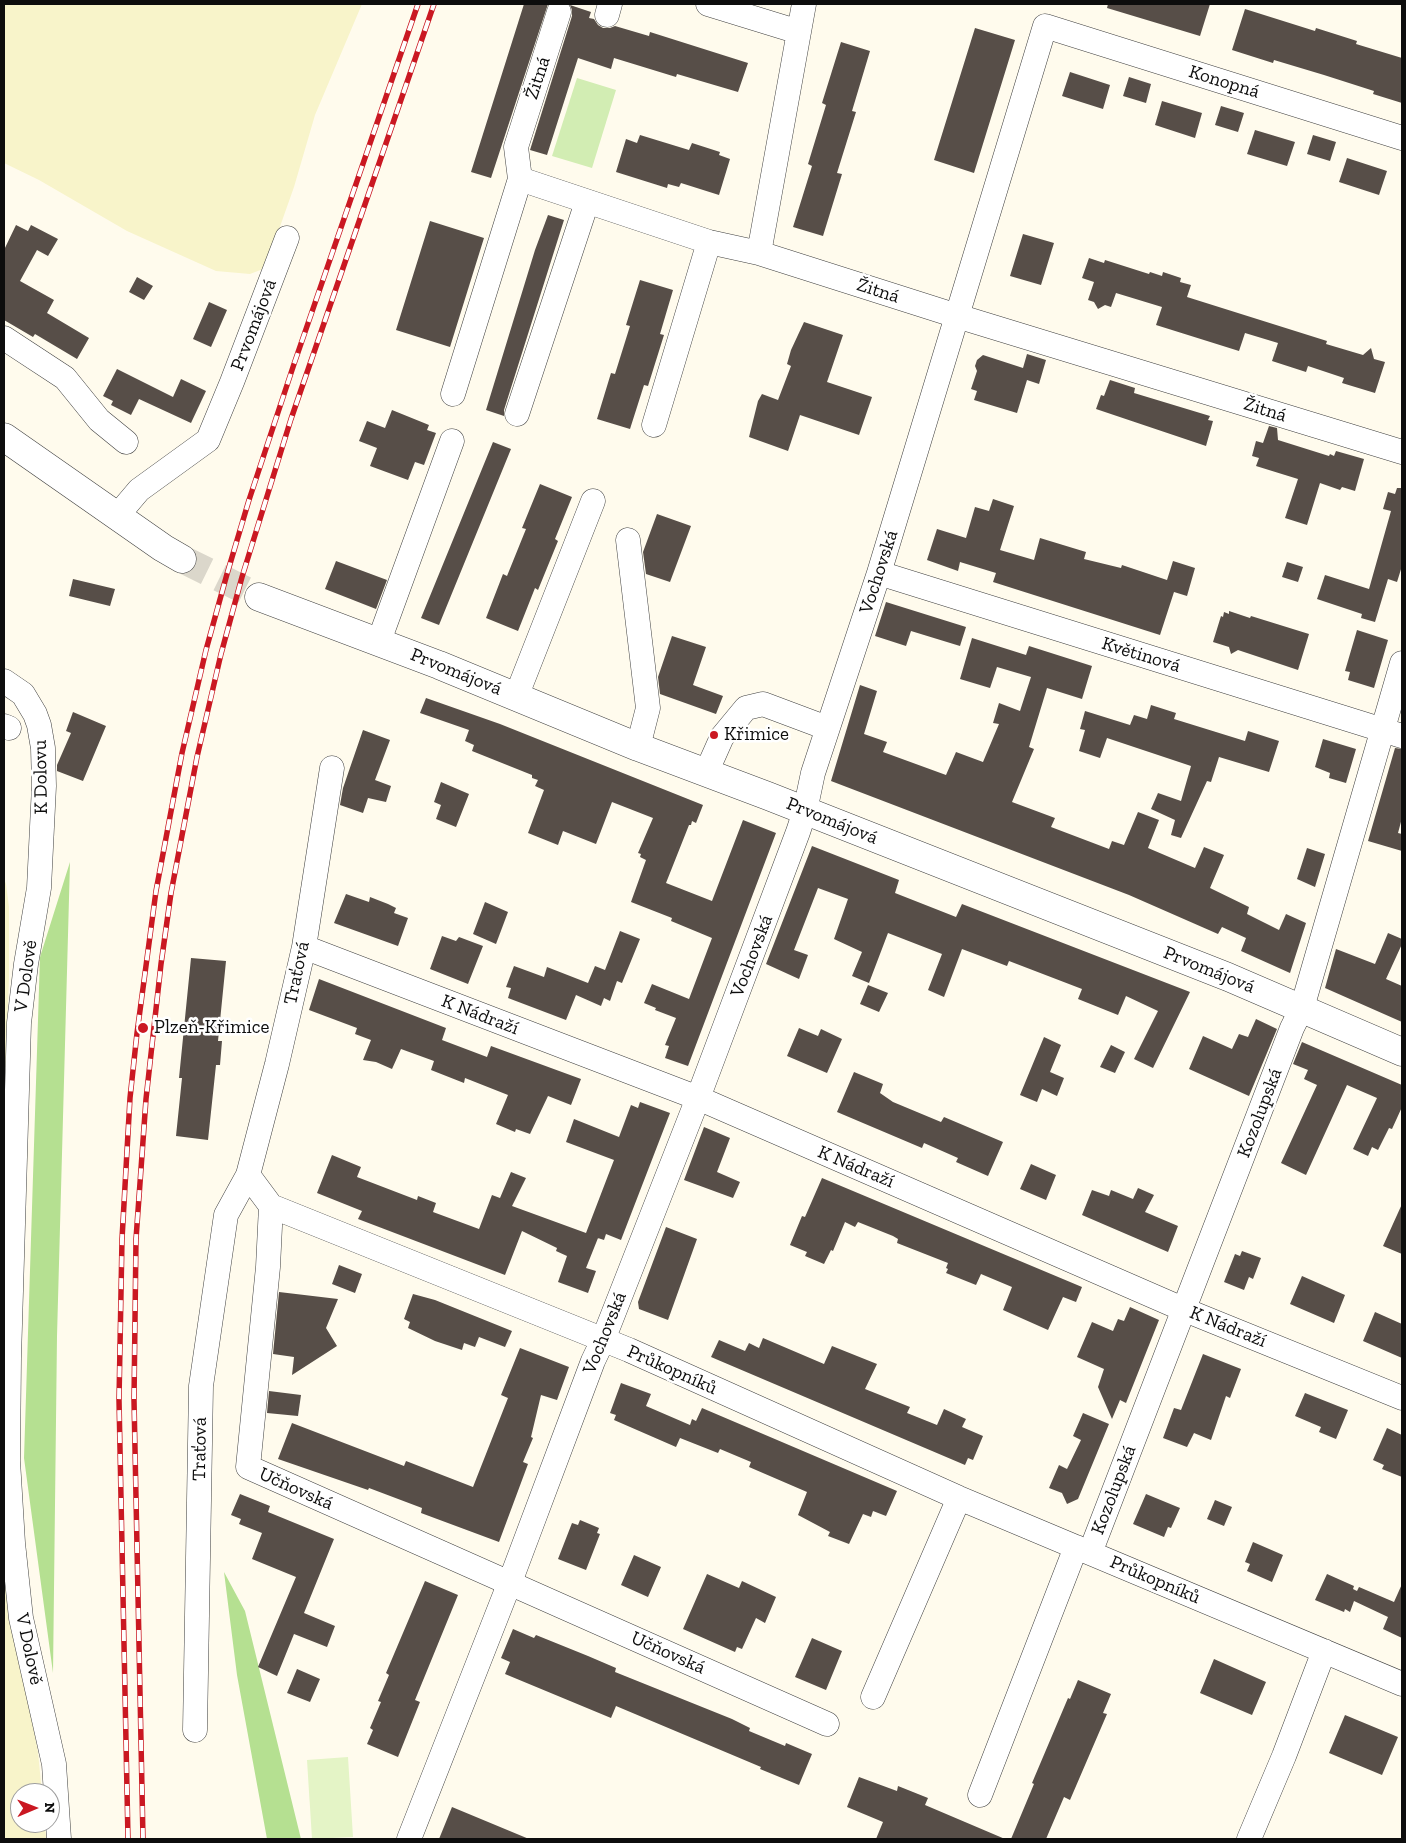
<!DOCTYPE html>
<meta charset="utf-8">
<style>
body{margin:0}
#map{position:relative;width:1406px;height:1843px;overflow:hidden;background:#fffbed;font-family:"Zilla Slab",serif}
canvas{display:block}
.frame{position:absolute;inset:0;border:5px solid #0d0d0d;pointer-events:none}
.north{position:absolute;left:10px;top:1783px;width:50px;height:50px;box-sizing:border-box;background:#fff;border:1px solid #9e9e9e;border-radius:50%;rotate:89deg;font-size:14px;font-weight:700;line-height:20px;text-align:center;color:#0d0d0d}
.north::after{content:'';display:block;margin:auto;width:18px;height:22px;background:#ca1822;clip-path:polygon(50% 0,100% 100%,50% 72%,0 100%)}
</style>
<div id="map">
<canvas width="1406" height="1843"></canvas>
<div class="frame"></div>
<div class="north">N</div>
</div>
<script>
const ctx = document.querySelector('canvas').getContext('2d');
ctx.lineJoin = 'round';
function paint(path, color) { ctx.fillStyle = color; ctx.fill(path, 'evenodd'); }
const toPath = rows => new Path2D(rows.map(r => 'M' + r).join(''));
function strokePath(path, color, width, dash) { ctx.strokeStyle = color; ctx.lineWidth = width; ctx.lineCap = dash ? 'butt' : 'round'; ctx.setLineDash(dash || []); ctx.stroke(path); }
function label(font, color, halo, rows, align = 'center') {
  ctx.font = font + ' "Zilla Slab",serif'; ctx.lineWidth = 5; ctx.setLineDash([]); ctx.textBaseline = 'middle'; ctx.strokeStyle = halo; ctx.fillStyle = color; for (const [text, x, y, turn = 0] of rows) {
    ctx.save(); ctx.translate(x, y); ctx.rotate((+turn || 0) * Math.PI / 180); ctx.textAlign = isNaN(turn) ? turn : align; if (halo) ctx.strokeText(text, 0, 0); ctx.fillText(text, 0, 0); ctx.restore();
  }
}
paint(toPath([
 [4,4,362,4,315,115,294,187,271,252,263,269,250,274,216,271,127,231,39,180,4,163],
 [4,879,6,884,9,907,9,978,4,1110],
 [4,1575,38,1752,42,1793,20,1793,20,1823,45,1823,46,1839,4,1839]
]), '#f8f4ca');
paint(toPath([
 [577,78,616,90,592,168,552,156]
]), '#d2edb3');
paint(toPath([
 [70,862,57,1336,53,1673,24,1458,40,957],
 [224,1572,245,1611,301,1839,267,1839,237,1675]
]), '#b5e091');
paint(toPath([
 [348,1757,353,1837,312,1839,307,1760]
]), '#e4f4c6');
paint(toPath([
 [524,4,548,4,491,178,471,172],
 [1108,4,1210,4,1200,36,1107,8],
 [570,5,591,12,589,18,594,19,598,25,603,28,610,28,615,26,649,36,650,32,748,63,738,92,677,74,676,77,614,58,611,69,578,58,547,155,530,150,572,16,572,10],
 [1245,9,1315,31,1316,28,1357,41,1356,44,1402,58,1402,103,1373,94,1374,91,1324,75,1274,60,1273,63,1232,50],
 [975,28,1015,40,974,173,934,160],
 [841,42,870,51,852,111,856,112,837,173,842,174,823,236,793,227,812,166,808,164,826,105,822,103],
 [1070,72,1110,85,1103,109,1062,96],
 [1129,77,1151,84,1146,103,1123,96],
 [1162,101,1202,113,1195,138,1155,125],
 [1221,106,1244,113,1238,132,1215,125],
 [1255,130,1295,142,1287,166,1247,154],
 [640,135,689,150,692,143,720,152,719,155,730,159,719,195,681,183,679,187,668,184,667,188,616,172,626,139,637,143],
 [1313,135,1336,142,1330,161,1307,154],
 [1347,158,1387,171,1379,195,1339,182],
 [548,215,564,220,504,410,504,416,486,410,535,250],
 [430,221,484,238,450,347,396,330],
 [16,225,28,231,31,225,58,239,48,256,37,250,20,281,54,300,47,313,89,338,77,359,35,334,33,337,4,320,4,250],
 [1023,234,1054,243,1041,285,1010,276],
 [1089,258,1104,263,1105,260,1149,274,1150,272,1162,276,1163,272,1181,278,1180,282,1191,285,1187,297,1327,341,1326,344,1363,355,1371,348,1374,359,1385,362,1375,393,1342,383,1344,378,1308,366,1306,372,1272,361,1278,343,1245,333,1239,351,1156,325,1162,307,1116,293,1111,307,1105,305,1098,309,1094,302,1088,300,1094,282,1082,278],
 [137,277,153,286,144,300,129,292],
 [640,280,673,290,660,334,664,335,648,386,644,385,630,429,597,419,611,373,615,374,630,326,626,325],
 [209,302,227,310,211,347,193,339],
 [804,322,843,335,827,382,872,397,859,435,800,415,788,451,749,437,758,401,762,394,778,400,791,366,787,364,791,350],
 [1027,354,1046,360,1039,384,1027,380,1017,413,974,400,977,391,971,389,977,371,975,366,977,360,983,355,1023,368],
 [117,369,173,397,181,379,206,391,191,423,139,399,131,415,111,405,113,401,103,396],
 [1110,380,1135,388,1134,393,1210,416,1208,420,1213,421,1206,446,1096,409,1101,395,1104,396],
 [392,410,429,425,427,430,436,433,424,465,415,462,408,480,370,466,377,448,359,441,367,421,385,428],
 [1269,426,1277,428,1278,440,1329,456,1330,454,1334,456,1336,451,1364,459,1355,491,1342,487,1340,490,1320,483,1307,525,1285,518,1298,479,1256,466,1259,458,1252,456,1256,441,1263,443],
 [493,442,511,449,439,625,421,618],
 [540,484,572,497,555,539,558,541,538,590,535,588,518,631,486,618,503,574,507,576,526,529,522,528],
 [1397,488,1402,488,1402,566,1397,582,1388,579,1375,622,1361,618,1362,614,1317,599,1325,575,1369,589,1391,511,1383,509,1388,492,1395,494],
 [993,499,1014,506,1000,550,1034,560,1040,538,1086,552,1084,559,1121,568,1122,565,1167,580,1173,561,1195,568,1187,596,1174,592,1160,635,993,582,996,573,960,562,958,571,927,560,937,529,966,538,975,507,989,511],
 [657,514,691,526,670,582,646,574,643,552],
 [336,561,387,580,376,609,325,589],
 [1287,562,1303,567,1298,582,1282,577],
 [73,579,115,589,110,606,69,596],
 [886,602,966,627,960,646,911,631,906,646,875,636],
 [1229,611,1250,618,1251,616,1309,634,1298,670,1238,650,1231,654,1229,647,1213,642,1221,616,1223,617,1224,612,1229,614],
 [1357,630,1388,640,1374,688,1348,680,1350,672,1345,671],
 [672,636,706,647,693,685,723,696,716,714,660,694,658,677],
 [972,638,1026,655,1029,646,1092,666,1082,699,1047,688,1029,747,1034,749,1012,802,1055,818,1051,827,1109,849,1112,841,1124,845,1138,812,1159,820,1148,848,1195,868,1204,847,1224,855,1210,888,1249,907,1247,914,1279,930,1286,914,1306,923,1290,973,1241,951,1246,938,1222,927,1218,934,1129,895,831,781,860,685,877,691,864,734,887,742,883,752,946,775,956,752,983,762,999,724,993,723,999,703,1020,711,1031,677,997,667,990,688,960,679],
 [426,698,500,724,703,805,696,823,692,821,691,825,689,825,666,883,712,901,743,820,776,833,688,1066,665,1058,669,1046,665,1045,676,1018,655,1010,656,1008,644,1003,652,984,689,999,712,938,671,921,672,918,631,902,646,860,640,857,641,854,638,853,653,818,612,802,596,844,563,831,558,845,528,833,544,790,535,786,538,780,532,778,532,775,472,751,474,745,465,741,469,730,420,713],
 [1151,705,1176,713,1174,719,1245,741,1248,731,1279,741,1269,772,1219,757,1211,782,1207,781,1181,838,1171,835,1175,820,1151,809,1158,793,1181,801,1191,766,1107,738,1100,758,1079,751,1085,730,1080,729,1085,711,1130,725,1134,715,1147,719],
 [73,712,106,726,83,781,57,771,57,765,71,733,66,731],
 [363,730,390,740,375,780,391,786,386,802,368,798,363,813,340,805,343,788],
 [1323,739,1356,749,1346,783,1329,778,1330,773,1315,767],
 [1395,748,1402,749,1402,818,1398,833,1402,834,1402,851,1368,841],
 [441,782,469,794,456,827,436,819,441,805,434,802],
 [812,846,899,880,895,893,956,917,962,904,1190,992,1153,1068,1134,1059,1158,1011,1126,996,1118,1015,1078,999,1082,989,1009,961,1007,966,962,949,944,997,928,990,942,954,888,933,869,983,852,976,862,952,834,939,848,899,818,888,794,950,808,955,799,979,766,964],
 [1307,848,1325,854,1315,887,1297,879],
 [346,894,369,902,370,897,388,904,396,908,394,913,408,918,398,946,334,923],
 [485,902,508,912,496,944,473,934],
 [620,931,640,939,622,983,617,981,610,1001,604,998,601,1006,576,995,566,1020,508,998,511,988,506,987,514,966,544,977,547,967,588,983,595,966,605,970],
 [1388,933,1402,939,1402,944,1386,979,1402,986,1402,1022,1325,988,1336,949,1375,964],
 [442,936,456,941,459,937,483,946,468,984,430,969],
 [191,958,226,961,218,1041,222,1041,220,1065,216,1065,208,1140,176,1136,182,1078,179,1078],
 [319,979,446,1028,442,1040,487,1057,491,1046,581,1079,571,1105,548,1096,530,1134,516,1129,515,1132,496,1124,508,1095,465,1078,464,1083,431,1070,434,1061,401,1049,392,1069,376,1062,363,1060,371,1040,355,1034,357,1028,309,1010],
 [868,985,888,993,879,1012,860,1004],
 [1256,1019,1277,1029,1249,1096,1189,1069,1203,1036,1232,1049,1239,1034,1248,1037],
 [799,1028,818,1036,821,1029,842,1039,827,1073,787,1056],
 [1044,1037,1061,1045,1050,1072,1064,1078,1057,1096,1042,1089,1037,1102,1020,1095],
 [1302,1042,1402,1085,1402,1107,1392,1129,1389,1128,1378,1150,1372,1147,1368,1156,1353,1149,1377,1098,1347,1085,1306,1175,1281,1163,1317,1085,1304,1079,1308,1070,1293,1064],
 [1111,1045,1125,1052,1115,1073,1100,1067],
 [854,1072,883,1084,880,1093,893,1102,941,1122,944,1117,1003,1142,988,1176,956,1162,958,1158,924,1143,922,1148,837,1112],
 [640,1102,670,1113,621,1240,606,1234,604,1240,595,1237,598,1238,586,1268,596,1271,588,1293,558,1282,567,1256,556,1251,557,1248,522,1231,505,1275,358,1219,362,1211,317,1193,332,1155,361,1167,357,1177,417,1200,418,1196,436,1203,433,1212,479,1229,492,1195,500,1198,511,1172,526,1178,512,1206,586,1233,614,1160,566,1142,574,1119,619,1137,631,1105,638,1108],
 [704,1127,730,1138,717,1172,740,1182,733,1198,684,1180],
 [1031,1164,1056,1175,1046,1200,1020,1189],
 [822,1178,1082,1287,1076,1302,1063,1297,1048,1330,1003,1310,1012,1287,981,1274,976,1285,946,1273,948,1269,946,1268,948,1263,897,1243,898,1239,893,1236,858,1222,855,1227,845,1222,833,1251,831,1250,824,1264,805,1256,807,1252,790,1245,802,1216,805,1217],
 [1138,1188,1154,1195,1145,1212,1178,1226,1168,1252,1082,1215,1092,1190,1109,1196,1111,1190,1133,1199],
 [1402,1204,1402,1254,1383,1246],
 [666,1227,697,1239,668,1320,639,1309,638,1302],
 [1242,1251,1261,1258,1253,1279,1249,1277,1244,1290,1224,1282,1235,1254,1240,1256],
 [339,1265,362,1274,355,1293,332,1284],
 [1302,1276,1345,1295,1334,1323,1290,1304],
 [279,1292,338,1299,326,1328,337,1346,292,1375,294,1357,273,1354],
 [413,1294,435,1300,512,1331,505,1347,479,1337,475,1347,464,1343,462,1350,435,1341,408,1328,410,1322,404,1319],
 [1130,1307,1159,1320,1126,1403,1120,1400,1112,1419,1098,1387,1104,1369,1077,1357,1092,1322,1113,1331,1118,1319,1124,1321],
 [1375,1312,1402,1324,1402,1358,1363,1341],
 [763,1338,824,1364,832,1346,877,1364,865,1389,910,1407,907,1413,937,1425,944,1409,966,1419,962,1427,983,1436,973,1460,968,1458,965,1465,711,1357,719,1340,745,1351,749,1343,759,1348],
 [520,1348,569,1367,557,1400,541,1395,531,1437,533,1438,523,1462,528,1464,499,1542,421,1513,422,1508,369,1488,368,1490,278,1459,292,1423,404,1466,406,1461,473,1487,508,1398,501,1395],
 [1203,1354,1241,1369,1230,1398,1226,1396,1211,1440,1194,1433,1187,1447,1163,1438,1174,1408,1181,1410],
 [621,1383,651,1394,646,1406,690,1425,692,1419,696,1421,702,1408,897,1491,886,1516,873,1511,871,1517,863,1514,849,1544,828,1536,830,1532,798,1515,807,1492,749,1467,751,1462,720,1449,718,1453,680,1438,676,1447,614,1420,616,1415,610,1413],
 [269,1391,301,1395,298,1416,267,1413],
 [1305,1393,1348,1410,1336,1439,1319,1432,1321,1427,1295,1416],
 [1083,1413,1109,1424,1078,1499,1067,1504,1062,1493,1049,1488,1059,1465,1067,1469,1081,1440,1073,1436],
 [1387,1428,1402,1435,1402,1477,1382,1469,1384,1465,1373,1460],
 [240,1494,270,1506,268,1512,334,1539,304,1613,335,1626,327,1647,294,1634,277,1676,258,1667,296,1577,252,1559,262,1533,239,1524,241,1519,231,1515],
 [1146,1494,1180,1508,1171,1528,1168,1527,1164,1537,1133,1524],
 [1215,1500,1232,1507,1224,1526,1207,1519],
 [580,1520,599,1528,597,1533,600,1534,586,1570,558,1559,572,1523,578,1525],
 [1253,1542,1283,1555,1272,1582,1247,1571,1250,1564,1245,1562],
 [634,1555,661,1567,648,1597,621,1585],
 [707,1574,739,1588,742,1581,776,1597,765,1623,756,1618,742,1649,737,1647,735,1652,683,1629],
 [1327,1574,1354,1586,1353,1589,1357,1591,1359,1587,1394,1602,1402,1584,1402,1638,1383,1629,1388,1617,1354,1601,1350,1612,1345,1609,1344,1612,1315,1600],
 [425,1581,458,1595,415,1700,420,1702,398,1757,367,1744,373,1730,370,1728,381,1702,378,1701,389,1675,386,1673],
 [513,1629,534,1638,536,1635,588,1656,616,1668,615,1672,732,1719,750,1728,749,1731,785,1746,786,1743,812,1754,799,1785,760,1769,761,1767,616,1706,611,1718,505,1674,510,1662,501,1658],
 [812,1638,842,1651,826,1690,795,1677],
 [1214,1659,1266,1682,1252,1715,1200,1693],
 [297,1669,320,1679,310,1702,287,1693],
 [1078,1680,1111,1694,1103,1713,1107,1714,1070,1800,1064,1797,1046,1839,1011,1839,1034,1784,1032,1783,1068,1698,1070,1699],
 [1345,1715,1398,1737,1382,1775,1329,1753],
 [859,1777,897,1791,898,1786,928,1798,925,1805,1005,1839,876,1839,883,1822,847,1807],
 [452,1807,529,1839,439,1839]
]), '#574e48');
strokePath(toPath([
 [182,559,259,597]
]), '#dbd7cb', 28, [28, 14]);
const minor = toPath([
 [708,4,799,32],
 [559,12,516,147,520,179,709,242,759,253,957,316,1402,452],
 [607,15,610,4],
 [759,253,804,4],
 [4,338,65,378,99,420,126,442],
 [453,394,520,179],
 [517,414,587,202],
 [654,425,709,242],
 [117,516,139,490,208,440,232,382,287,238],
 [628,540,648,708,638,747],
 [879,573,1402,736],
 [379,641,452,441],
 [4,681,23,694,35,714,39,725,43,748,44,786,39,888,26,964,19,1023,9,1358,8,1461,13,1543,21,1618,54,1764,59,1839],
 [516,697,593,501],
 [4,726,9,728],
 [706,773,722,737,746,708,763,704,827,728],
 [304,947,698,1098,1185,1310,1402,1398],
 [248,1175,277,1064,304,947,332,768],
 [271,1206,629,1350,959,1498,1402,1684],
 [1090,1553,1292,1028,1302,1008,1402,663],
 [873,1697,959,1498],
 [195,1730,201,1386,226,1215,248,1175,271,1206,268,1267,248,1467,827,1724],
 [980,1795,1076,1547],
 [409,1839,510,1582,593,1361,603,1340,698,1098,798,832,805,811,813,773,879,573,1045,26,1402,138],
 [1249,1839,1284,1756,1324,1651]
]);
const tertiary = toPath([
 [4,437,163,548,182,559],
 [259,597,439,665,638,747,768,796,1228,977,1402,1052]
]);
strokePath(minor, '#404040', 25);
strokePath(tertiary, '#404040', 29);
strokePath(minor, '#fff', 24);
strokePath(tertiary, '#fff', 28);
const rail = toPath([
 [128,1839,119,1400,122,1239,130,1098,137,1033,156,891,182,753,206,650,227,574,249,500,294,364,418,4],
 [143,1839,134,1400,136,1239,146,1099,161,964,171,893,197,757,221,654,242,577,291,419,434,4]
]);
strokePath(rail, '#ca1822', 5.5);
strokePath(rail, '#fff', 4, [11]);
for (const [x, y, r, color] of [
 [714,735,5,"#ca1822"],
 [143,1028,6,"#ca1822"]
]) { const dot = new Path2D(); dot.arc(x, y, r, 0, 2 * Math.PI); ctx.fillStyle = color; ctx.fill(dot); strokePath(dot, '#fff', 2); }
label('19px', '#0d0d0d', '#fff', [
 ["Žitná",538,78,-72],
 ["Konopná",1224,82,17],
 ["Žitná",878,291,18],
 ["Prvomájová",254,325,-69],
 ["Žitná",1265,410,17],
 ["Vochovská",879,572,-72],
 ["Květinová",1141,655,17],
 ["Prvomájová",456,672,22],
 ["K Dolovu",41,777,-91],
 ["Prvomájová",832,821,22],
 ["Vochovská",752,956,-69],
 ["Prvomájová",1209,970,22],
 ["Traťová",297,973,-78],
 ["V Dolově",26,976,-82],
 ["K Nádraží",480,1015,21],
 ["Kozolupská",1260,1113,-69],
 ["K Nádraží",856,1167,23],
 ["K Nádraží",1228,1327,22],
 ["Vochovská",605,1333,-68],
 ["Průkopníků",672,1370,24],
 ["Traťová",200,1449,-89],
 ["Učňovská",296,1489,24],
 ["Kozolupská",1114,1490,-69],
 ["Průkopníků",1155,1580,23],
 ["V Dolově",29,1649,78],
 ["Učňovská",668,1653,24]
]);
label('19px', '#0d0d0d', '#fff', [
 ["Křimice",724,735],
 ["Plzeň-Křimice",154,1028]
], 'left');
</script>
